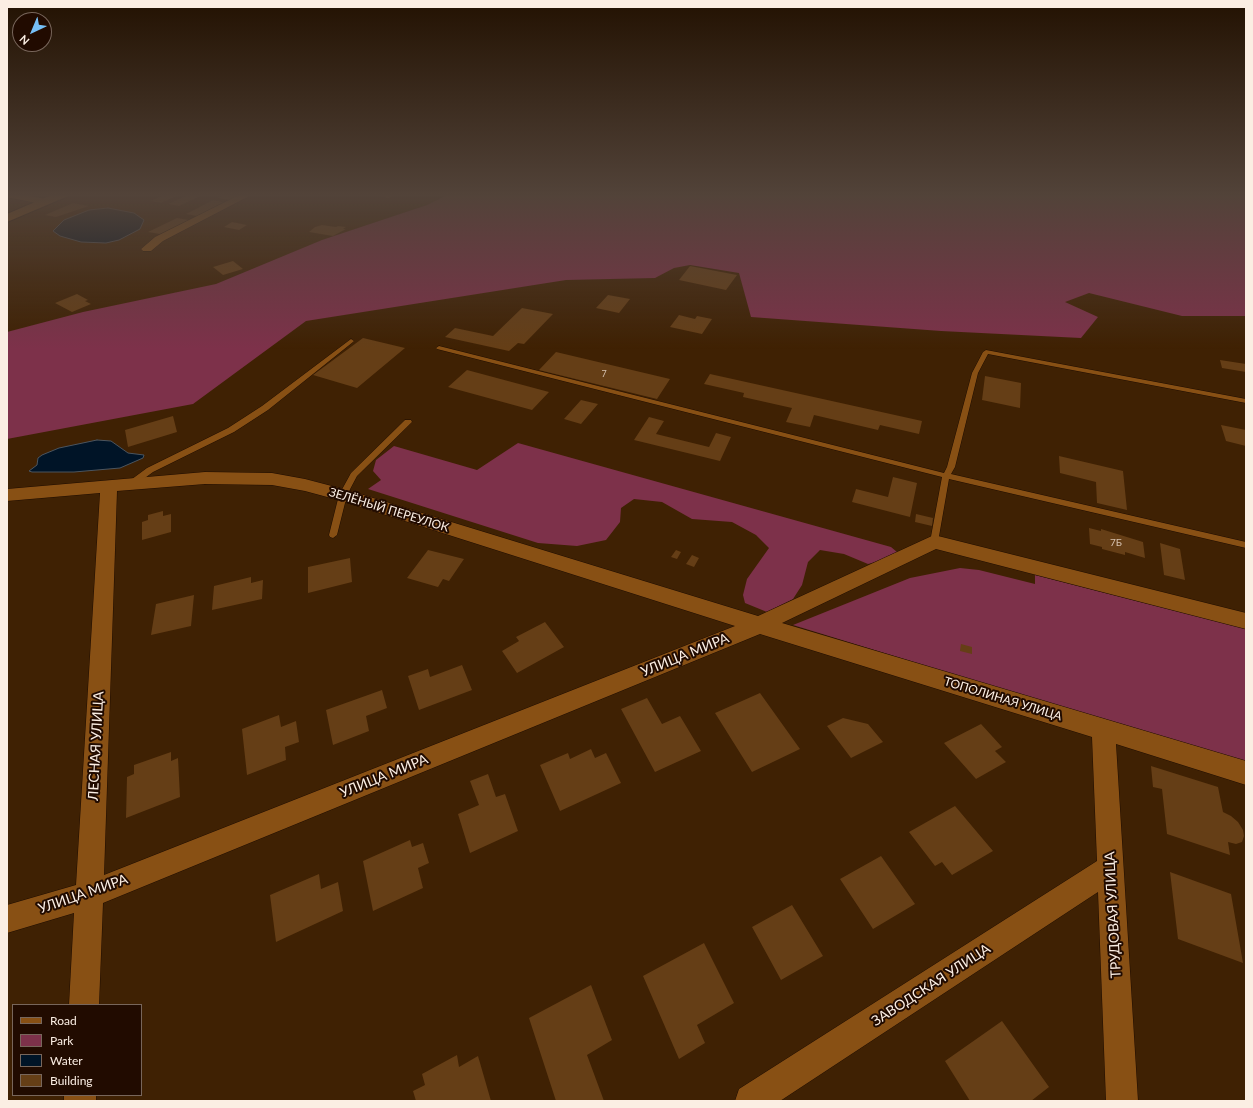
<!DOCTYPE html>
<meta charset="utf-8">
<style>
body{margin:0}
#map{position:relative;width:1253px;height:1108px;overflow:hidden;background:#3f2103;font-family:Lato,sans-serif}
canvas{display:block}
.frame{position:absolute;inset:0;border:8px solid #fbeee3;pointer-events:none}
.legend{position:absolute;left:12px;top:1004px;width:130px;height:92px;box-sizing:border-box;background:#210b00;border:1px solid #78665b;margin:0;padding:5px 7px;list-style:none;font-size:12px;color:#fbeee3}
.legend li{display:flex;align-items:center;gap:8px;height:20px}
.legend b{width:20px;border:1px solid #78665b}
.north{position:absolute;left:12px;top:12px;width:40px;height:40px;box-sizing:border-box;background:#210b00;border:1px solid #78665b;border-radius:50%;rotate:224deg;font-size:11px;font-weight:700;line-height:16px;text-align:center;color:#fbeee3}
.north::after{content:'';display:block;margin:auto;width:14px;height:18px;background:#76c0f7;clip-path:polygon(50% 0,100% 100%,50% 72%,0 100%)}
</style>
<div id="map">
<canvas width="1253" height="1108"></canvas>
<div class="frame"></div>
<ul class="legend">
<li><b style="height:5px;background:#885014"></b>Road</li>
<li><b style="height:11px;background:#7d314a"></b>Park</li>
<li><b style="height:11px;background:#001427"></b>Water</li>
<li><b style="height:11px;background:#653e16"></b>Building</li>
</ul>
<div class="north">N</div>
</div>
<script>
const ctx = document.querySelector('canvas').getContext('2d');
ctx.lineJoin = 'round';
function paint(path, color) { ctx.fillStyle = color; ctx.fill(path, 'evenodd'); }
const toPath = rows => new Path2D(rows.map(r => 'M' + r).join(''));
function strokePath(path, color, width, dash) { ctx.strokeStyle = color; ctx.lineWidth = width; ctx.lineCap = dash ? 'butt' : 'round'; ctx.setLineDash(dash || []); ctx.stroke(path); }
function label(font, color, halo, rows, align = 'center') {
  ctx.font = font + ' Lato,sans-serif'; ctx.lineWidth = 4; ctx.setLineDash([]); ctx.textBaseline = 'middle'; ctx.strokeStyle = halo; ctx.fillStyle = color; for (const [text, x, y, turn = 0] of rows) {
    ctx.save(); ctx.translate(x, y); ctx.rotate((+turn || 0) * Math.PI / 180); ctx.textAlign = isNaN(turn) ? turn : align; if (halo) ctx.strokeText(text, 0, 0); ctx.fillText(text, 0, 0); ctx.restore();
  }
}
paint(toPath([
 [449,194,1246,194,1246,316,1182,316,1089,293,1065,302,1098,317,1081,338,941,331,751,317,739,273,690,265,674,268,655,278,566,280,306,321,193,404,7,439,7,332,83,312,216,284,322,240,427,205],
 [518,443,891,547,897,552,891,558,868,564,844,554,820,550,808,562,802,585,793,599,767,612,745,603,743,595,747,579,769,548,756,535,732,522,692,519,662,502,634,499,621,508,620,522,606,540,577,546,538,543,368,489,381,480,373,471,376,460,394,446,477,470],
 [960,568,979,570,1035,584,1035,575,1246,629,1246,764,793,625,910,578]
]), '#7d314a');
const water = toPath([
 [108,208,134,213,144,220,140,229,119,240,106,243,81,242,60,236,53,231,64,220,89,210,108,208],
 [97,440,111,441,128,453,144,455,143,458,120,468,74,472,32,472,29,471,37,465,38,458,42,455,59,448,97,440]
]);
paint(water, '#001427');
strokePath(water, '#4b555f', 1);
paint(toPath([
 [167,194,181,194,161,203,150,201],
 [190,194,205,194,179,206,168,204],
 [226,194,241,194,229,200,218,198],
 [371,194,395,194,389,198],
 [213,200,224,202,197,216,186,214],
 [73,203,89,206,56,217,45,215],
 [177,218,189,220,160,234,148,232],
 [232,222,247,225,239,230,224,227],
 [322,225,336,227,338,226,346,227,343,229,346,229,333,236,309,232,315,227],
 [233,261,243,269,223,275,213,267],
 [690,266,737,275,726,290,679,280],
 [77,294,88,300,85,301,91,304,72,312,55,303],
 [608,295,630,299,619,313,596,308],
 [522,308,553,314,524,344,518,343,509,351,445,337,455,328,493,336],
 [679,315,695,319,697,316,712,319,702,334,670,327],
 [363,338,405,348,357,388,313,375],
 [556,352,670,379,657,399,539,370],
 [1220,360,1246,364,1246,372,1222,368],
 [467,370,549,392,532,410,448,387],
 [710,374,922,421,919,434,880,425,878,430,814,415,810,427,786,422,792,408,743,397,744,393,704,384],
 [985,376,1021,383,1020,408,982,400],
 [581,400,598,404,581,424,564,419],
 [173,416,177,432,128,447,125,430],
 [649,417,664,421,656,434,709,447,716,433,731,437,720,461,634,440],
 [1221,425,1246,430,1246,446,1226,441],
 [1059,456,1123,471,1127,510,1097,503,1096,482,1060,473],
 [893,477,917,483,910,517,852,502,856,489,888,497],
 [163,511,163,516,171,514,171,532,142,540,142,522,148,520,148,515],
 [916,514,933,518,932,526,915,522],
 [1089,528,1101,531,1101,529,1143,542,1145,558,1125,552,1125,555,1102,549,1102,547,1090,544],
 [1160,543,1180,549,1185,580,1164,575],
 [428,550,464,559,449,581,443,579,438,587,407,578],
 [676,550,681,552,677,559,671,557],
 [692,555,699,558,694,567,686,564],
 [350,558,352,582,308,593,308,567],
 [251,577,251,583,263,580,262,599,212,610,214,586],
 [194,595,191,626,151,635,156,604],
 [545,622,564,647,517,673,502,651,519,641,516,637],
 [961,644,972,647,972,654,960,651],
 [462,665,472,690,419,710,408,676,428,669,430,677],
 [382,690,387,708,366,716,369,731,333,745,326,710],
 [760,693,800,749,752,772,715,713],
 [647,698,662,724,680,716,701,751,655,772,621,709],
 [279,715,281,727,296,721,299,742,285,747,286,760,247,775,242,729],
 [843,718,868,724,883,742,851,758,827,726],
 [981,724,1002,747,995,751,1006,762,976,779,944,743],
 [591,749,595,758,606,753,621,783,560,811,540,765,568,753,570,759],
 [171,752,171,761,178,758,180,797,126,818,127,777,134,774,134,765],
 [1151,766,1218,787,1223,812,1231,816,1238,822,1243,830,1244,836,1242,842,1236,844,1228,842,1230,855,1167,834,1162,789,1153,787],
 [488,774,496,797,505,794,518,831,470,853,458,814,479,805,470,781],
 [955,806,993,851,952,875,942,862,935,866,909,832],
 [410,840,412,847,423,843,429,863,418,868,423,888,373,911,363,861],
 [881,856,915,904,873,929,840,879],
 [1170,872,1231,894,1243,963,1178,939],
 [319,874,321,889,338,882,343,911,276,942,270,895],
 [792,905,823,956,781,980,752,927],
 [704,943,734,1003,697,1025,705,1043,679,1059,643,976],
 [591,985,612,1040,587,1055,604,1101,556,1101,529,1018],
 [1002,1021,1049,1087,1031,1101,970,1101,945,1061],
 [457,1055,459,1067,478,1056,491,1101,416,1101,413,1091,425,1085,422,1074]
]), '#653e16');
const service = toPath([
 [351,339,354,341,353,342,268,410,234,432,153,472,134,486,128,486,127,484,128,482,147,468,228,428,262,406,351,339],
 [439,346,944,473,947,467,972,373,983,352,986,350,1246,399,1246,403,988,354,978,373,955,467,951,474,1246,542,1246,548,949,479,938,542,934,545,930,542,942,477,437,349,436,348,439,346],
 [405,420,411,420,412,422,357,476,347,495,337,535,333,538,330,537,329,535,339,495,351,473,405,420]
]);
const minor = toPath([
 [7,194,21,194,50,200,51,202,46,205,7,197,7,194],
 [241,194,253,194,163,241,151,251,143,251,141,249,155,237,241,194],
 [205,472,272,473,305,479,347,490,758,616,934,535,1246,613,1246,629,936,549,782,623,1246,761,1246,785,1116,744,1138,1101,1106,1101,1098,892,780,1101,735,1101,739,1089,1097,861,1092,737,760,634,103,903,99,1005,69,1005,74,913,7,933,7,905,76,885,100,493,7,501,7,489,205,472],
 [205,484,272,485,305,491,342,501,735,626,104,875,117,491,205,484],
 [64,1095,96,1095,96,1101,64,1101,64,1095]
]);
const secondary = toPath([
 [54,194,70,194,68,196,7,222,7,214,54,194]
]);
strokePath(service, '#1f0d00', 1);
strokePath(minor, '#1f0d00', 1);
strokePath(secondary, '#1f0d00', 2);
paint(service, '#885014');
paint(minor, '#885014');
paint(secondary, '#885014');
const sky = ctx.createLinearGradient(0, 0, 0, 349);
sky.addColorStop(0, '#231202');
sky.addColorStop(0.56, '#524339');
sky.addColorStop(1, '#52433900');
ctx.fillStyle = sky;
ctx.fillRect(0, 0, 1253, 349);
label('9px', '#d6c2b0', null, [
 ["7",604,374]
]);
label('10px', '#d6c2b0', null, [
 ["7Б",1116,543]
]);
label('12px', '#fbeee3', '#210b00', [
 ["ЗЕЛЁНЫЙ ПЕРЕУЛОК",389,510,17],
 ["ТОПОЛИНАЯ УЛИЦА",1003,699,17]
]);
label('14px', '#fbeee3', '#210b00', [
 ["УЛИЦА МИРА",685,655,-22],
 ["ЛЕСНАЯ УЛИЦА",96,746,-87],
 ["УЛИЦА МИРА",384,776,-22],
 ["УЛИЦА МИРА",83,894,-19],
 ["ТРУДОВАЯ УЛИЦА",1113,915,-93],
 ["ЗАВОДСКАЯ УЛИЦА",931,985,-33]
]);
</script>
